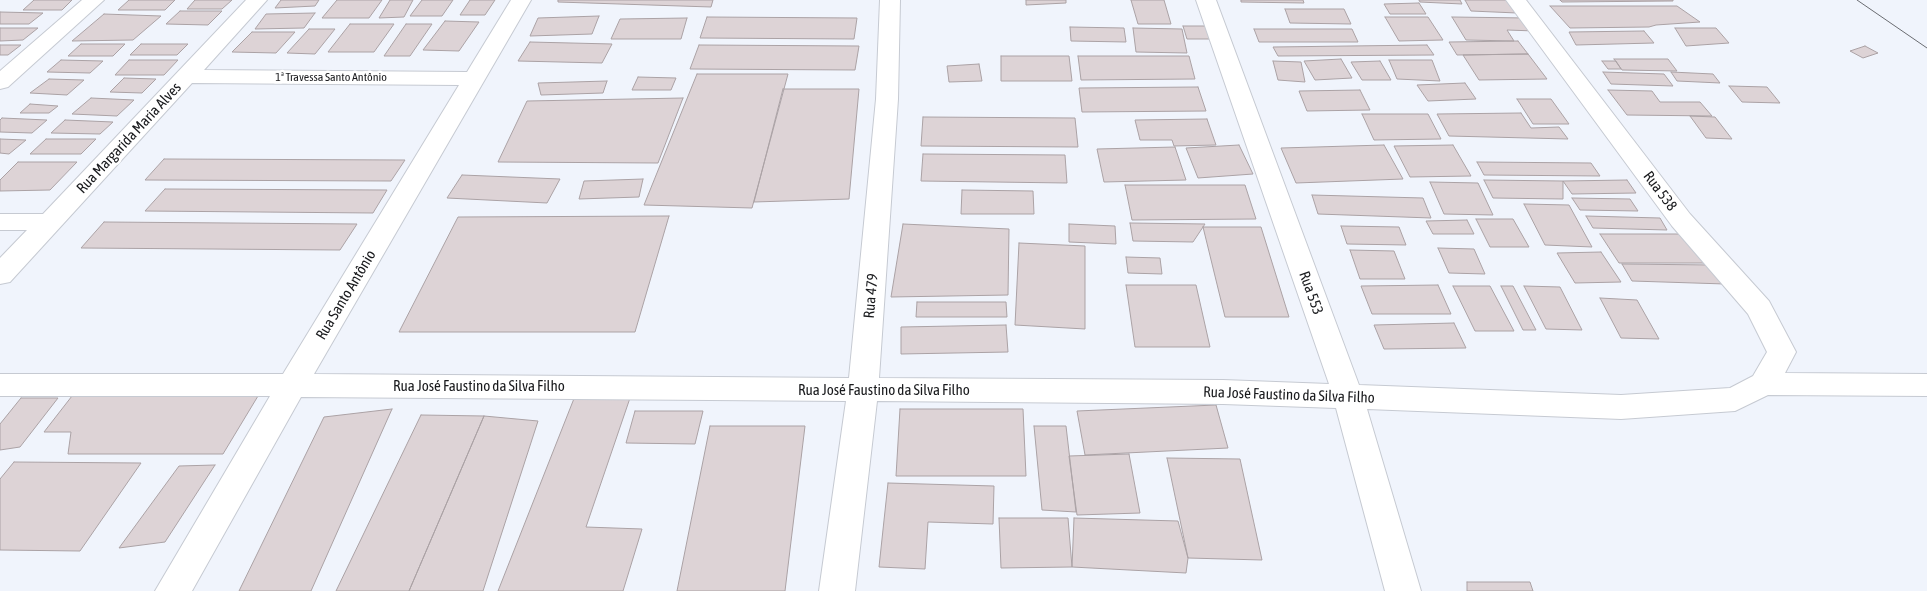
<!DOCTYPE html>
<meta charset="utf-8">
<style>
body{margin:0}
canvas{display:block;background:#f0f4fc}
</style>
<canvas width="1927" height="591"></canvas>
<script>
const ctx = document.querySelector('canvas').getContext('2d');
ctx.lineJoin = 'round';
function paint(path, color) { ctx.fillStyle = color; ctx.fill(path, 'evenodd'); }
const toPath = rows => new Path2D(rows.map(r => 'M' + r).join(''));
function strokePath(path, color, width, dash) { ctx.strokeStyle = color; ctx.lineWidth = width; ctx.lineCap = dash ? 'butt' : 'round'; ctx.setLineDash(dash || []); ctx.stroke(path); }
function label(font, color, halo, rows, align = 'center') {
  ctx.font = font + ' "Asap Condensed",sans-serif'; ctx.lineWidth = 5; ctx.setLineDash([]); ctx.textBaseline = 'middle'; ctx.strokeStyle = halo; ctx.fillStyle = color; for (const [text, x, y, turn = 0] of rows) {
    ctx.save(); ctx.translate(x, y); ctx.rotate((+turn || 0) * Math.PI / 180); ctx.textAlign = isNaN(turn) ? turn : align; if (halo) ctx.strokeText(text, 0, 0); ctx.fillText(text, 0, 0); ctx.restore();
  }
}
const building = toPath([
 [34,0,72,0,62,10,23,10,34,0],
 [129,0,175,0,165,10,118,10,129,0],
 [195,0,232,0,222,9,187,9,195,0],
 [281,0,319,0,315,6,275,8,281,0],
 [337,0,382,0,369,18,322,18,337,0],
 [390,0,413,0,404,17,379,18,390,0],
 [422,0,453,0,442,16,410,16,422,0],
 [470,0,495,0,485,15,460,15,470,0],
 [558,0,713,0,711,7,558,2,558,0],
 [1026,0,1066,0,1066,3,1026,5,1026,0],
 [1131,0,1164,0,1171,24,1138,24,1131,0],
 [1241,0,1303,0,1304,3,1241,2,1241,0],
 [1419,0,1460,0,1462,4,1420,2,1419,0],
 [1465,0,1510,0,1517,13,1471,11,1465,0],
 [1560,0,1673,0,1673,1,1562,2,1560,0],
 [1419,3,1426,14,1390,14,1384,4,1419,3],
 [1550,6,1677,6,1700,22,1656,25,1649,27,1570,28,1550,6],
 [1285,9,1344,9,1351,24,1290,23,1285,9],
 [180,11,222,11,208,25,166,24,180,11],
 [0,12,43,13,29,24,0,24,0,12],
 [315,13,304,28,255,29,266,14,315,13],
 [104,14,161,16,133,40,72,41,104,14],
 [599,16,592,34,530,36,538,18,599,16],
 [707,17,857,18,854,39,700,38,707,17],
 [1385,17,1428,17,1443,40,1399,41,1385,17],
 [1452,17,1527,18,1535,31,1507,30,1514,41,1466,40,1452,17],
 [687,18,681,39,611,39,620,19,687,18],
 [445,21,479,22,459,51,423,50,445,21],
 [350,24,394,24,374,52,328,52,350,24],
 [406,24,432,24,410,56,384,56,406,24],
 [1183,26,1208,26,1212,39,1187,39,1183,26],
 [1070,27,1124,28,1126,42,1071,41,1070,27],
 [0,28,38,28,23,40,0,41,0,28],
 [1133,28,1182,29,1187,53,1136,52,1133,28],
 [1675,28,1716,28,1729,43,1686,46,1675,28],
 [309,29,335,29,315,54,287,53,309,29],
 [1254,29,1352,29,1358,42,1259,42,1254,29],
 [1644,31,1654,43,1576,45,1569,32,1644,31],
 [252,32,295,32,276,53,232,52,252,32],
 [1518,41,1528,54,1457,55,1449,42,1518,41],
 [530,42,612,44,602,63,518,61,530,42],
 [81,44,125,44,113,56,68,56,81,44],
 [141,44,188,44,177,55,130,55,141,44],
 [0,45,21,45,8,55,0,55,0,45],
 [699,45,859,46,855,70,690,69,699,45],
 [1427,45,1434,55,1278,56,1273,47,1427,45],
 [1865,46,1878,53,1863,58,1850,51,1865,46],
 [1528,54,1547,79,1479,80,1463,55,1528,54],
 [1001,56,1069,56,1072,81,1001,81,1001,56],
 [1078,56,1189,56,1195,79,1081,80,1078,56],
 [1341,59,1352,78,1315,80,1304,61,1341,59],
 [1614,59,1668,59,1677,71,1622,70,1614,59],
 [61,60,103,61,90,73,47,72,61,60],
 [129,60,178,60,164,75,115,75,129,60],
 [1389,60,1432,60,1440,81,1397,79,1389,60],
 [1273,61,1301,62,1305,82,1278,80,1273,61],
 [1380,61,1391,80,1362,80,1351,62,1380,61],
 [1602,61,1616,61,1621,69,1608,69,1602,61],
 [979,64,982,81,949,82,947,66,979,64],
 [1603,72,1664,74,1673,86,1611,84,1603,72],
 [1671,72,1713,74,1720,83,1677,81,1671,72],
 [697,74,788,74,752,208,644,205,697,74],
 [638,77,676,78,671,90,632,90,638,77],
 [124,78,156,79,142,93,110,92,124,78],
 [49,79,84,80,67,95,30,93,49,79],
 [607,81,603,93,541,95,538,83,607,81],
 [1465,83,1476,99,1428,101,1417,85,1465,83],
 [1729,86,1767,87,1780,103,1742,102,1729,86],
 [1198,87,1206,111,1082,112,1079,88,1198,87],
 [783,89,859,89,849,199,754,202,783,89],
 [1360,90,1370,110,1307,111,1299,91,1360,90],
 [1608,90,1652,91,1660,102,1700,102,1712,116,1627,115,1608,90],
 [91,98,134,100,117,116,72,114,91,98],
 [683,98,658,163,498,162,527,101,683,98],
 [1517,99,1551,99,1569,124,1533,124,1517,99],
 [30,104,58,106,49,113,20,113,30,104],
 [1521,113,1531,128,1559,127,1568,139,1449,136,1437,114,1521,113],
 [1362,114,1428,114,1441,139,1374,140,1362,114],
 [1690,116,1715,117,1732,139,1706,138,1690,116],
 [923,117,1075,118,1078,147,921,146,923,117],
 [2,118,47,120,32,133,0,132,0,120,2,118],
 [1207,119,1216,145,1174,146,1172,140,1140,140,1135,120,1207,119],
 [65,120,113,122,100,134,51,133,65,120],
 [0,139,26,140,9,154,0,153,0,139],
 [46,139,96,139,81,154,30,154,46,139],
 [1239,145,1253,174,1198,178,1186,148,1239,145],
 [1384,145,1403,179,1296,183,1281,148,1384,145],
 [1453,145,1471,176,1410,177,1394,146,1453,145],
 [1175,147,1186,180,1104,182,1097,149,1175,147],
 [923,154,1065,155,1067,183,921,181,923,154],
 [164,159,405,160,391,181,145,180,164,159],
 [18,162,77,162,50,190,0,191,0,180,18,162],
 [1477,162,1591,163,1600,176,1484,175,1477,162],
 [462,175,560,179,547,203,447,198,462,175],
 [643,179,639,197,579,199,584,181,643,179],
 [1484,180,1563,181,1563,199,1493,198,1484,180],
 [1627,180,1636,193,1572,194,1563,181,1627,180],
 [1430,182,1478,183,1493,215,1444,214,1430,182],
 [1125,185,1245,185,1256,219,1132,220,1125,185],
 [165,189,387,190,373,213,145,211,165,189],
 [962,190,1033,191,1034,214,961,214,962,190],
 [1312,195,1423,198,1431,218,1318,214,1312,195],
 [1572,198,1630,199,1638,211,1580,210,1572,198],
 [1524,204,1569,205,1592,247,1545,245,1524,204],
 [669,216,635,332,399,332,458,217,669,216],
 [1586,216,1660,218,1667,230,1593,228,1586,216],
 [1476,219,1513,219,1529,247,1490,247,1476,219],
 [1467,220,1474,234,1433,234,1426,221,1467,220],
 [104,222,357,224,340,250,81,248,104,222],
 [1130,223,1205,224,1193,242,1133,241,1130,223],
 [903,224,1009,229,1008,295,891,297,903,224],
 [1069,224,1115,226,1116,244,1069,242,1069,224],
 [1341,226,1399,227,1406,245,1347,244,1341,226],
 [1203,227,1261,227,1289,317,1225,317,1203,227],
 [1600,234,1688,234,1709,263,1619,263,1600,234],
 [1019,243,1085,246,1085,329,1015,325,1019,243],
 [1438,248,1474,249,1485,274,1449,273,1438,248],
 [1350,250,1394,251,1405,279,1360,279,1350,250],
 [1601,252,1621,282,1575,283,1557,253,1601,252],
 [1126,257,1160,258,1162,274,1128,273,1126,257],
 [1622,264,1712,265,1725,284,1632,281,1622,264],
 [1126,285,1196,285,1210,347,1135,347,1126,285],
 [1438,285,1451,314,1372,314,1361,286,1438,285],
 [1453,286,1490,286,1514,331,1475,331,1453,286],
 [1501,286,1513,286,1536,330,1523,330,1501,286],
 [1524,286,1560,287,1582,330,1546,329,1524,286],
 [1600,298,1637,300,1659,339,1621,338,1600,298],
 [917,302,1006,302,1007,317,916,317,917,302],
 [1454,323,1466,348,1384,349,1374,325,1454,323],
 [1006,325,1008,352,901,354,901,327,1006,325],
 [72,396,258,396,223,454,68,454,71,432,44,432,72,396],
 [575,396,630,398,586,527,642,529,623,591,498,591,575,396],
 [21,398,58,398,20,447,0,450,0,424,21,398],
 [1216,405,1228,448,1085,455,1077,411,1216,405],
 [392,409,311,591,239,591,324,417,392,409],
 [900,409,1023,409,1026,476,896,476,900,409],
 [635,411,703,411,695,444,626,443,635,411],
 [421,415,484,416,409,591,336,591,421,415],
 [484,416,538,421,483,591,409,591,484,416],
 [710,426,805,426,785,591,677,591,710,426],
 [1034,426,1066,426,1076,512,1042,510,1034,426],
 [1129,454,1140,513,1077,515,1069,456,1129,454],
 [1167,458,1240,459,1262,560,1188,558,1167,458],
 [14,462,141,463,80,551,0,550,0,479,14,462],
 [215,465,165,542,119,548,179,466,215,465],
 [888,483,994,486,993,524,928,522,925,569,879,567,888,483],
 [999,518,1068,518,1072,567,1001,568,999,518],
 [1074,518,1178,521,1188,558,1186,573,1072,567,1074,518],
 [1467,582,1530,582,1533,591,1467,591,1467,582]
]);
paint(building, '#ddd3d6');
strokePath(building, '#aba2a5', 1);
const minor = toPath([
 [82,0,104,0,8,87,0,89,0,71,82,0],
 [246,0,267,0,204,70,467,72,511,0,531,0,314,374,849,378,876,99,880,0,900,0,898,99,879,378,1223,380,1329,384,1196,0,1216,0,1359,385,1621,395,1730,388,1753,376,1767,352,1748,314,1672,226,1506,0,1526,0,1690,214,1769,301,1796,352,1785,373,1927,374,1927,396,1768,395,1735,411,1621,419,1367,409,1421,591,1385,591,1336,408,1223,404,877,401,855,591,819,591,846,401,301,397,192,591,155,591,270,396,0,396,0,374,283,374,459,85,192,83,10,282,0,284,0,258,27,230,0,230,0,214,43,214,246,0]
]);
strokePath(minor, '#c6cad2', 2);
paint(minor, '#fff');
strokePath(toPath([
 [1857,0,1927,48]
]), '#6a6c71', 1);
label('12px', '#191a1d', '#fff', [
 ["1ª Travessa Santo Antônio",331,77]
]);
label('15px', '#191a1d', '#fff', [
 ["Rua Margarida Maria Alves",129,138,-47],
 ["Rua 538",1660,191,53],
 ["Rua 553",1311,293,70],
 ["Rua Santo Antônio",346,295,-59],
 ["Rua 479",871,296,-85],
 ["Rua José Faustino da Silva Filho",479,386],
 ["Rua José Faustino da Silva Filho",884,390],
 ["Rua José Faustino da Silva Filho",1289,395,2]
]);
</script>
